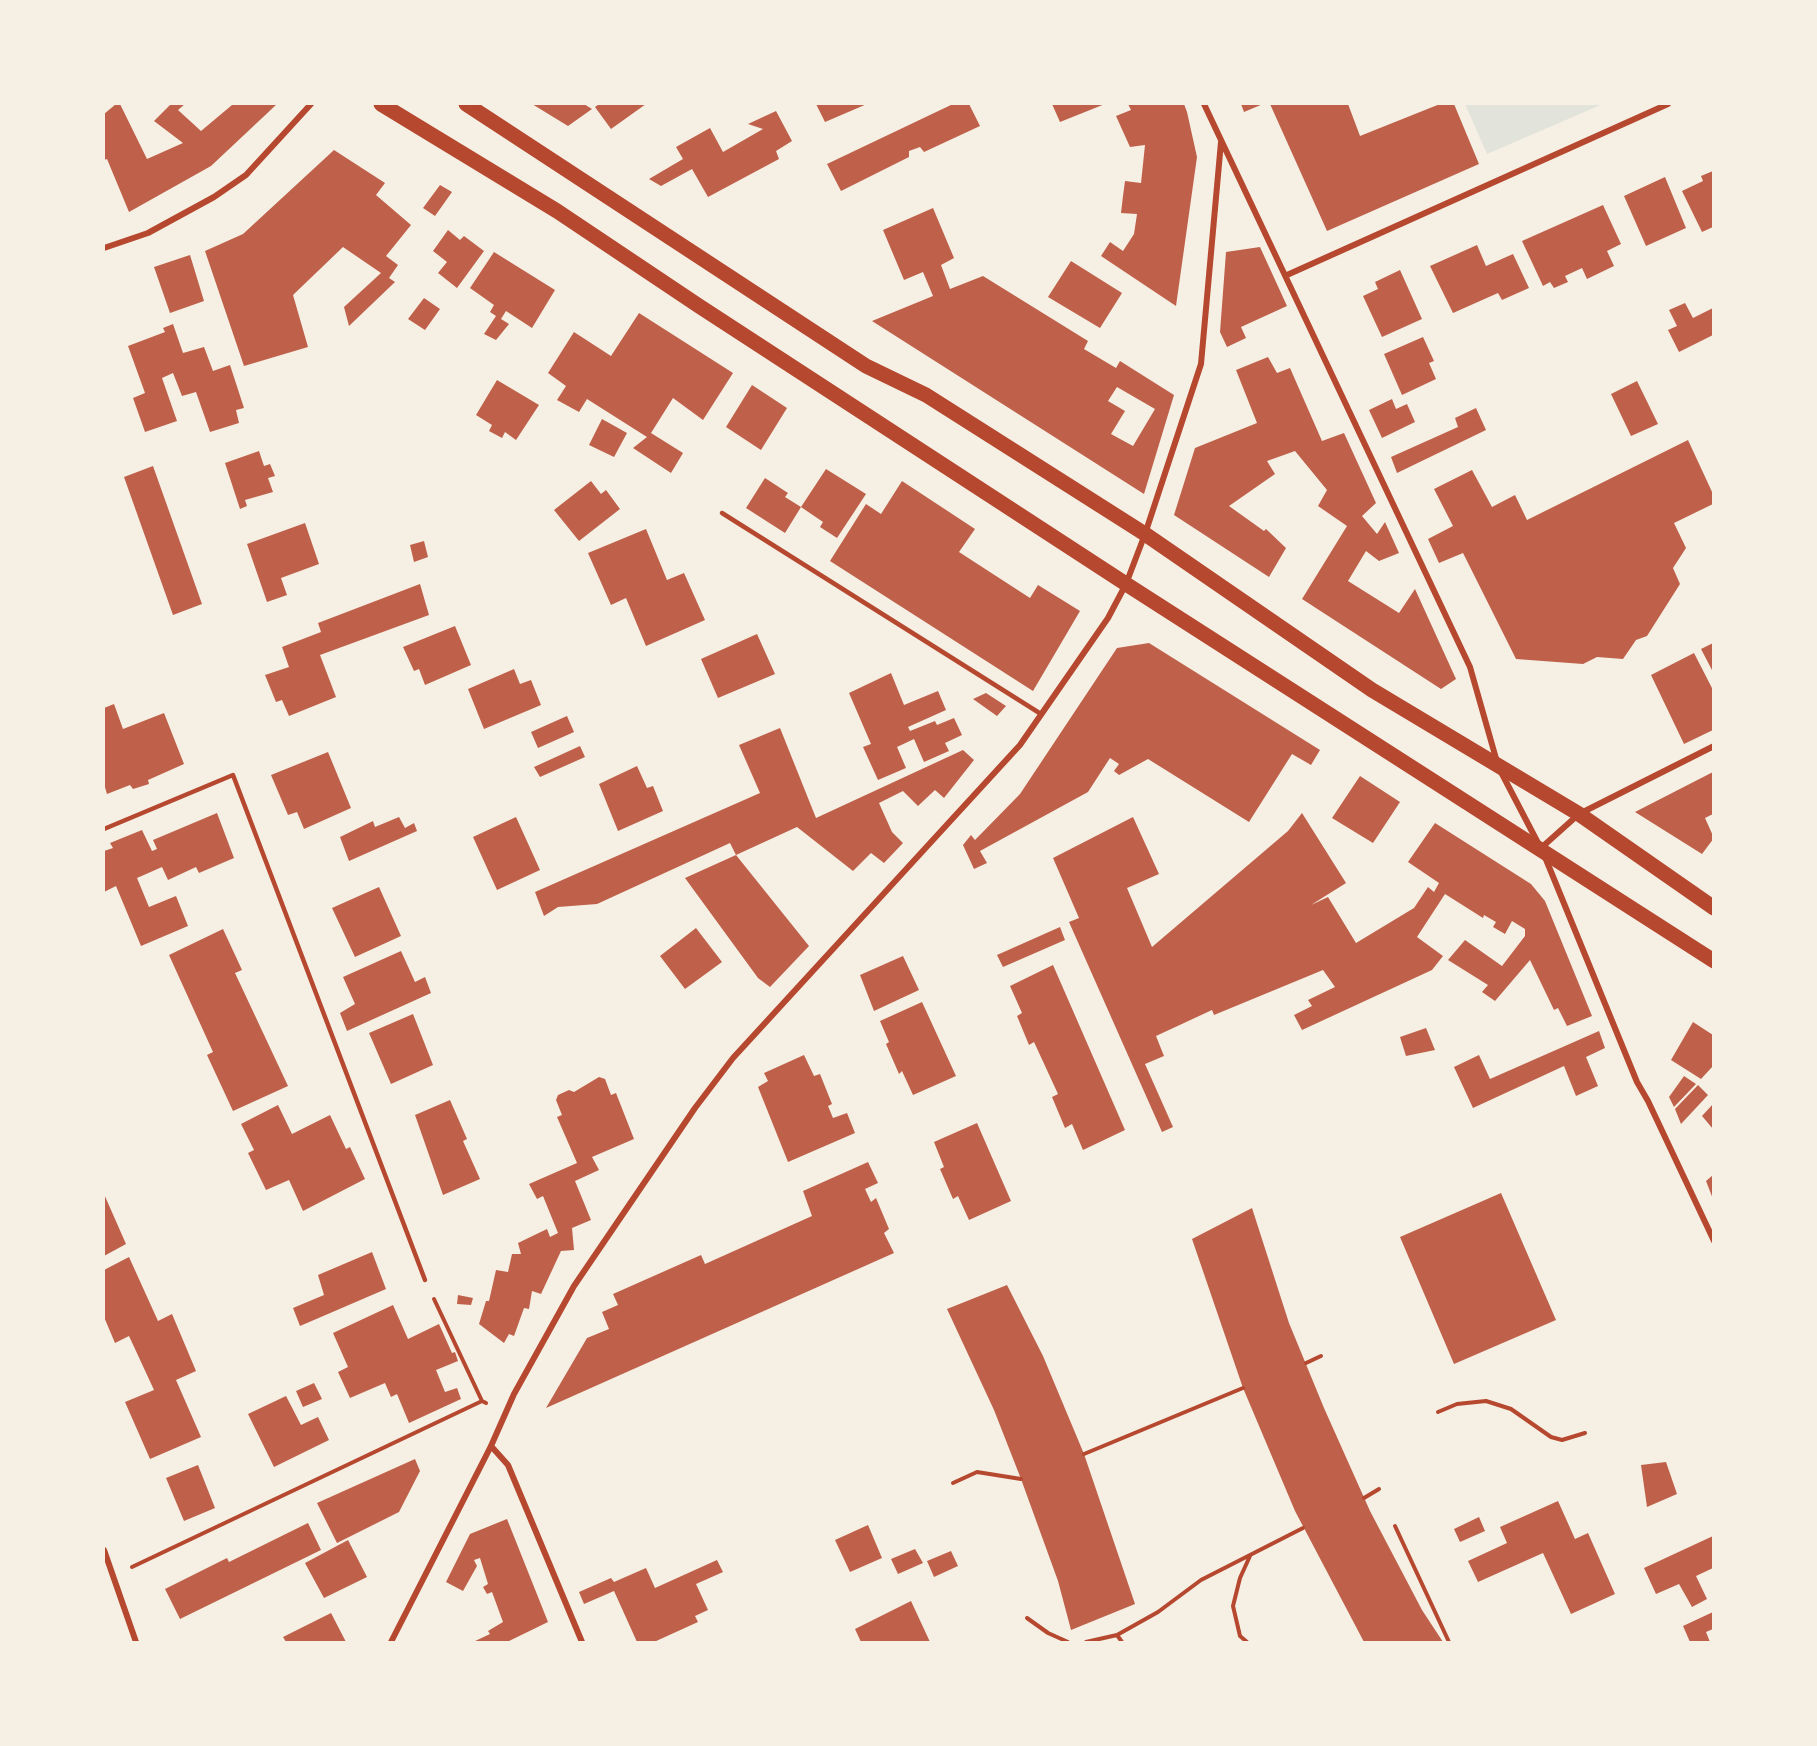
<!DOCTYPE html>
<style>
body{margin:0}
#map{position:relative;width:1817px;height:1746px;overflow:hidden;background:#f6efe4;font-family:"DejaVu Sans",sans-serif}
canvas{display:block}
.frame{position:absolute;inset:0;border:105px solid #f6efe4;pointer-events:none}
</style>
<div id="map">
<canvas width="1817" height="1746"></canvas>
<div class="frame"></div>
</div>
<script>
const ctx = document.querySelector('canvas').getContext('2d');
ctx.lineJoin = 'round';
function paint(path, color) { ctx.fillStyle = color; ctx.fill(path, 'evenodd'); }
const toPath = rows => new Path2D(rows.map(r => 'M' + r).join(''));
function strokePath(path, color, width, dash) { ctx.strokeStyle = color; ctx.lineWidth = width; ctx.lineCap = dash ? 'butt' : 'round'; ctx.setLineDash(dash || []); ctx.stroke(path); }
paint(toPath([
 [1465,104,1603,104,1487,154]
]), '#e2e4dc');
paint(toPath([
 [116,104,120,104,147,159,183,143,154,121,171,104,185,104,178,110,201,131,232,105,230,104,277,104,211,166,129,212,107,159,104,160,104,114],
 [532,104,584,104,592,109,568,126],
 [599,104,646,104,611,129,595,107],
 [816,104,867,104,825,122],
 [953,104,969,104,980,126,924,152,920,147,909,151,909,157,841,191,827,164],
 [1052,104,1105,104,1060,122],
 [1128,104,1184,104,1187,112,1197,157,1176,306,1101,256,1110,242,1123,251,1134,234,1137,214,1121,213,1123,196,1125,181,1141,183,1145,145,1130,147,1116,116,1131,110],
 [1241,104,1263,104,1244,112],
 [1270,104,1348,104,1360,136,1440,104,1454,104,1479,164,1327,231],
 [776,111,792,141,776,151,779,159,708,197,692,169,661,186,649,179,683,159,676,147,710,128,723,152,763,129,748,124],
 [334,150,385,183,376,195,411,225,386,256,398,265,389,278,395,282,349,326,344,307,381,273,343,247,293,295,308,347,244,366,205,251,243,234],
 [1713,171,1713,227,1702,232,1682,191,1703,181,1701,176],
 [1665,177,1686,228,1646,246,1624,196],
 [440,185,452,192,435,216,423,208],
 [1603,205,1621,244,1607,251,1614,266,1587,279,1582,268,1565,276,1568,282,1554,288,1550,282,1543,286,1522,241],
 [933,208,954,258,941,265,950,289,983,276,1088,341,1084,349,1116,368,1120,361,1174,395,1144,494,872,321,933,296,923,272,904,280,883,230],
 [1117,387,1155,409,1133,446,1111,434,1125,411,1108,401],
 [448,230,460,240,464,236,484,251,457,288,438,273,447,262,433,251],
 [1477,245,1486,266,1513,254,1529,288,1502,300,1498,293,1453,313,1430,266],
 [1260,247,1287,306,1241,327,1246,338,1227,347,1220,332,1226,252],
 [494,252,555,290,532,328,506,311,501,319,509,324,496,340,484,334,496,316,490,312,494,305,470,288],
 [190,255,204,301,170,313,154,267],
 [1071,261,1122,293,1100,328,1048,297],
 [1400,270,1422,319,1382,337,1363,296,1378,289,1375,282],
 [424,298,440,309,425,330,408,319],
 [1685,303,1693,318,1713,308,1713,335,1679,352,1668,330,1677,326,1669,310],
 [639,313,733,373,703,420,673,398,651,433,683,453,671,473,633,448,647,437,587,399,579,412,557,400,566,386,548,373,574,332,611,356],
 [173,324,183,353,204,347,213,371,230,365,244,408,236,410,239,423,210,432,196,392,182,396,173,373,162,378,177,421,145,432,133,398,145,393,128,346,165,332,163,328],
 [1423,337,1434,361,1429,363,1436,379,1402,395,1384,354],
 [1268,357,1277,373,1290,368,1322,441,1344,433,1376,503,1362,516,1377,534,1385,522,1399,553,1379,561,1366,551,1348,581,1399,613,1415,589,1456,679,1441,689,1302,599,1347,526,1318,506,1327,490,1295,451,1267,461,1275,474,1229,506,1264,531,1266,529,1286,548,1269,577,1174,515,1195,448,1257,423,1236,370],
 [497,380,539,405,516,440,505,432,502,438,489,431,492,425,476,415],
 [1637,381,1658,424,1631,436,1611,394],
 [752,385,787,408,761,450,726,427],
 [1392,399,1396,409,1407,404,1415,422,1382,438,1369,410],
 [1476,408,1486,430,1397,473,1391,457,1458,427,1455,418],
 [602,419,627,433,614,457,589,445],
 [1688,440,1713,494,1713,504,1674,523,1686,548,1673,568,1680,584,1647,636,1636,640,1623,659,1597,657,1583,664,1516,659,1463,553,1439,563,1428,539,1453,526,1434,489,1472,470,1492,507,1515,495,1527,520],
 [259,451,264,466,270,464,275,476,268,478,273,492,245,500,247,506,240,509,225,463],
 [153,466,202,604,173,615,124,477],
 [826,469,866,494,837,538,820,527,823,522,801,507],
 [765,478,788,493,785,497,801,507,785,533,746,508],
 [591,481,601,494,606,490,620,509,579,541,554,510],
 [902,481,975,529,959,552,1030,598,1038,585,1080,611,1033,691,830,561,866,504,881,514],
 [305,523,319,564,281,578,287,595,267,602,247,544],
 [646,529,667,580,684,573,705,620,646,646,626,598,611,605,588,553],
 [424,541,428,557,414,562,410,545],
 [420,584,429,615,320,655,336,697,289,716,282,700,276,702,265,675,289,667,282,647,321,632,318,623],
 [455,626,471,665,425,685,419,669,414,671,403,647],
 [757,634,775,674,718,698,701,659],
 [1149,643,1320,750,1311,765,1292,754,1249,822,1148,759,1119,775,1114,771,1119,764,1110,758,1088,792,980,851,987,863,974,869,963,845,971,835,975,840,1020,794,1117,648],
 [1713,643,1713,672,1701,649],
 [1694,653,1713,690,1713,730,1684,744,1651,675],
 [514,669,520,684,531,680,541,705,484,729,468,689],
 [891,673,904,705,938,691,946,710,908,727,910,731,935,721,937,725,954,718,962,735,945,743,949,751,924,762,914,739,897,747,906,768,878,780,863,747,871,744,849,693],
 [986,693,1006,706,997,716,973,699],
 [114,704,123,729,164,713,184,764,148,780,149,784,133,789,130,785,107,794,104,784,104,708],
 [567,716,574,732,538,748,531,732],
 [780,728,816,818,963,750,974,760,944,798,935,790,918,806,903,791,879,803,892,832,903,843,884,863,871,853,853,871,797,827,736,855,809,946,770,987,758,978,685,878,736,855,730,843,597,904,558,907,544,916,535,892,760,793,739,745],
 [580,746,585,757,540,777,534,767],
 [328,752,351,808,304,829,297,812,288,815,271,775],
 [637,766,647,788,653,786,663,811,618,831,599,784],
 [1713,772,1713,814,1705,818,1714,838,1702,854,1635,812],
 [1360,776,1400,802,1373,843,1332,818],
 [217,813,234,858,199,873,196,867,168,880,162,867,137,878,149,907,176,896,188,926,141,946,116,886,104,892,104,851,113,848,110,843,142,830,152,851,157,849,153,840],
 [1302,813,1346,883,1311,905,1328,897,1356,943,1414,908,1428,887,1434,892,1439,883,1408,862,1435,823,1531,884,1545,901,1592,1016,1567,1026,1558,1008,1554,1010,1530,960,1495,1001,1482,992,1488,985,1448,960,1465,940,1502,966,1525,936,1525,929,1512,921,1505,934,1493,927,1496,922,1484,915,1483,918,1445,894,1417,937,1443,956,1432,970,1302,1030,1294,1015,1312,1006,1308,1000,1335,987,1323,970,1214,1015,1212,1010,1156,1036,1164,1056,1145,1064,1173,1127,1162,1132,1069,922,1079,918,1053,858,1133,817,1159,874,1127,888,1152,947,1288,831],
 [399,817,405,828,414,823,417,831,349,861,340,837,373,821,375,827],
 [516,817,540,870,497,890,473,837],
 [379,887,401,936,355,957,332,908],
 [1060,927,1065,940,1003,967,997,955],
 [696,928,722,962,685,989,660,956],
 [223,929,242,970,235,973,288,1086,233,1111,207,1055,213,1052,169,955],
 [401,951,415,982,425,977,431,993,347,1031,340,1013,355,1004,343,977],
 [903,956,919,990,874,1011,860,975],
 [1053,965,1125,1130,1083,1150,1072,1124,1065,1128,1052,1097,1058,1094,1034,1042,1029,1045,1017,1016,1022,1013,1010,986],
 [922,1002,956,1076,913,1095,902,1071,899,1074,886,1044,889,1042,880,1021],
 [413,1014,433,1065,391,1084,369,1033],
 [1693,1022,1713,1035,1713,1066,1701,1079,1671,1060],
 [1426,1028,1435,1050,1406,1056,1400,1037],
 [1599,1031,1605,1048,1586,1057,1598,1086,1576,1096,1564,1066,1473,1108,1454,1067,1479,1055,1490,1079],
 [804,1055,814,1076,820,1074,832,1104,828,1106,833,1118,847,1113,855,1133,788,1162,758,1087,768,1081,764,1073],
 [1684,1076,1696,1084,1674,1107,1669,1097],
 [599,1077,605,1079,611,1095,616,1093,634,1139,592,1157,599,1170,575,1181,591,1220,572,1228,574,1250,561,1251,541,1294,532,1291,529,1309,524,1308,514,1336,509,1334,504,1343,479,1324,486,1301,489,1301,496,1270,508,1272,512,1254,521,1254,518,1243,547,1229,550,1237,558,1233,543,1196,537,1199,529,1184,577,1163,557,1117,562,1115,556,1100,558,1095,569,1090,574,1092],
 [1698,1085,1708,1095,1681,1124,1675,1109],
 [450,1100,467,1139,463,1141,480,1179,443,1195,415,1115],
 [1713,1104,1713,1129,1702,1116],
 [278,1105,292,1134,330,1115,346,1149,350,1147,365,1179,303,1211,289,1180,266,1190,248,1153,254,1150,241,1124],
 [977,1123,1011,1201,969,1220,958,1196,953,1199,940,1169,944,1167,934,1142],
 [868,1162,878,1183,865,1189,871,1202,876,1198,889,1229,884,1233,894,1253,546,1408,587,1338,609,1329,602,1312,618,1305,613,1294,701,1255,705,1264,812,1216,803,1191],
 [1713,1175,1713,1199,1706,1181],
 [1501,1193,1556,1320,1454,1364,1400,1237],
 [104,1194,126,1244,104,1256],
 [1252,1208,1289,1323,1324,1408,1370,1511,1422,1610,1443,1642,1364,1642,1295,1511,1243,1388,1192,1239],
 [372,1252,386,1289,300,1326,293,1308,324,1295,318,1275],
 [129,1257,158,1321,172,1314,196,1371,176,1380,201,1437,150,1459,125,1402,154,1390,129,1336,115,1343,104,1317,104,1270],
 [1007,1285,1043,1356,1084,1454,1135,1604,1071,1630,1058,1581,1021,1479,994,1410,947,1309],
 [458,1295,473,1298,471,1305,457,1304],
 [393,1305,408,1339,439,1324,452,1353,455,1352,458,1361,436,1370,445,1392,457,1388,461,1399,409,1423,397,1394,391,1397,385,1383,350,1398,338,1372,348,1367,333,1333],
 [314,1383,322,1399,303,1407,296,1391],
 [286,1396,301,1425,318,1417,329,1440,274,1467,248,1414],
 [415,1459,420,1471,399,1512,337,1543,317,1503],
 [1666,1462,1677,1494,1647,1507,1641,1465],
 [198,1465,215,1508,184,1521,166,1478],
 [1558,1501,1575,1539,1588,1533,1615,1594,1571,1614,1543,1553,1478,1582,1468,1561,1507,1543,1500,1527],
 [1479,1517,1485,1531,1460,1542,1454,1529],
 [507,1519,548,1622,507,1642,473,1642,490,1634,488,1631,503,1622,492,1592,487,1594,483,1587,488,1584,480,1558,474,1560,477,1566,463,1591,446,1582,470,1534],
 [308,1523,321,1550,180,1619,165,1589,227,1558,229,1562],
 [868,1525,882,1558,850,1572,835,1540],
 [1713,1536,1713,1568,1696,1576,1707,1599,1692,1607,1679,1584,1656,1594,1644,1568],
 [348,1540,367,1577,324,1598,305,1563],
 [915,1549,923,1563,898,1574,891,1559],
 [951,1551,958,1566,934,1577,927,1561],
 [717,1560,723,1572,696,1584,708,1610,695,1616,698,1622,654,1642,637,1642,614,1591,584,1604,579,1592,611,1578,614,1582,646,1568,655,1588],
 [911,1601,930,1642,861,1642,855,1629],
 [1713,1612,1713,1629,1706,1632,1710,1642,1690,1642,1683,1626],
 [331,1613,346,1642,286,1642,283,1637]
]), '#bf614a');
strokePath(toPath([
 [434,1299,482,1401],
 [1306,1363,1321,1356],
 [1438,1412,1457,1404,1486,1401,1511,1409,1551,1437,1562,1440,1585,1433],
 [1084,1454,1243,1388],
 [953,1483,977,1472,1021,1479],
 [1364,1498,1379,1489],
 [1395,1526,1449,1642],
 [132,1567,482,1401,486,1403],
 [1027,1618,1048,1633,1068,1642],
 [1117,1635,1122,1642],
 [1086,1642,1117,1635,1158,1612,1201,1580,1303,1528],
 [1247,1642,1240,1636,1233,1606,1240,1578,1250,1556]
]), '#b5482f', 4);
strokePath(toPath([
 [722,513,1041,714],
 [104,829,233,775,425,1280]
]), '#b5482f', 4.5);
strokePath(toPath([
 [1204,104,1470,667,1497,762],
 [104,248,148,233,214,197,246,175,311,104],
 [1287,275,1668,104],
 [1501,772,1538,843],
 [1541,848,1579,814,1714,746],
 [1545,857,1637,1082,1648,1101,1714,1241],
 [491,1446,508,1465,582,1642],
 [104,1550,136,1642],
 [391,1642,491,1446,514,1394,574,1286,695,1108,733,1058,1020,745,1108,618,1126,584,1145,534,1201,364,1221,142]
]), '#b5482f', 6);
strokePath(toPath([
 [381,104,557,211,699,306,1126,584,1714,961],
 [466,104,866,366,926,395,1145,534,1372,690,1579,814,1714,908]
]), '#b5482f', 15);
</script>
